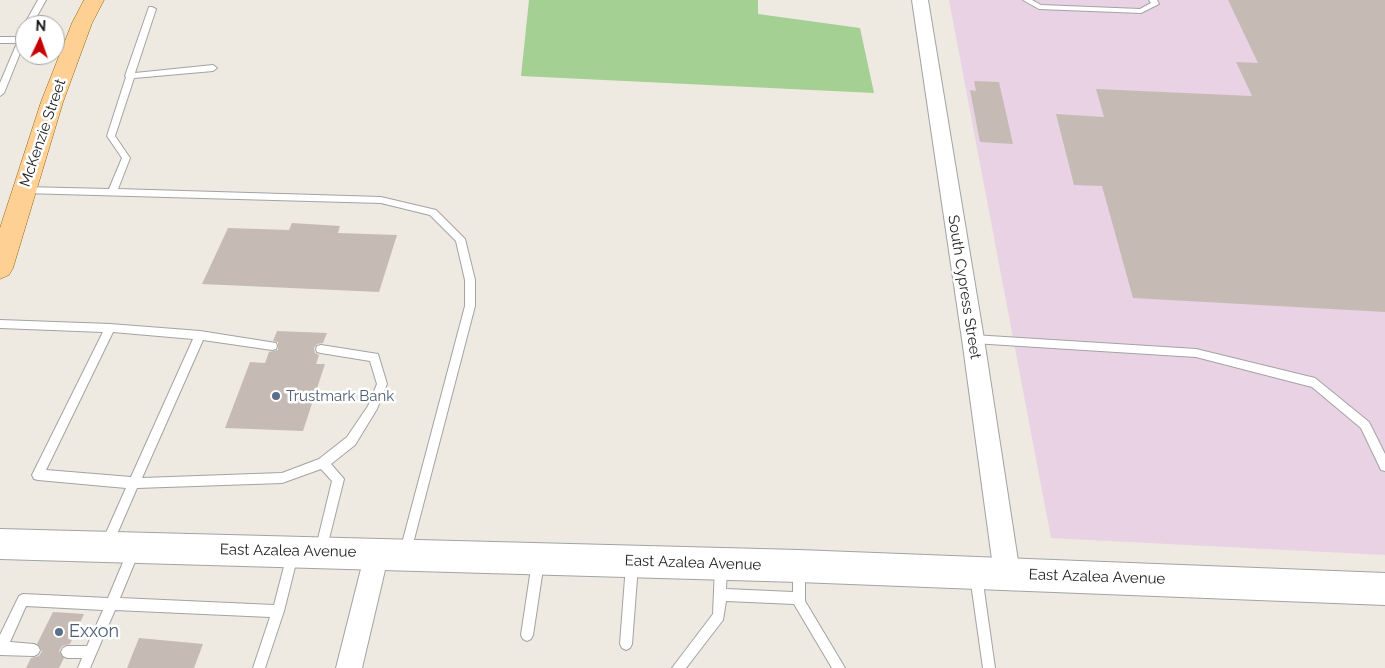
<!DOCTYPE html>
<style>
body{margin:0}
#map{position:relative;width:1385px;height:668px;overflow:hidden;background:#eee9e1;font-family:Raleway,sans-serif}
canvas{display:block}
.north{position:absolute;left:15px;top:15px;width:50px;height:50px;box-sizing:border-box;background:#fff;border:1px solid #a4a4a4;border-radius:50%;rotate:3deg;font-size:14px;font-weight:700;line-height:20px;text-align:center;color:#1c1c1c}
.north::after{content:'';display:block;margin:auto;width:18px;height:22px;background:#c70001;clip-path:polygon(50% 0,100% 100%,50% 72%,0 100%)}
</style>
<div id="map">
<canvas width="1385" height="668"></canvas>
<div class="north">N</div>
</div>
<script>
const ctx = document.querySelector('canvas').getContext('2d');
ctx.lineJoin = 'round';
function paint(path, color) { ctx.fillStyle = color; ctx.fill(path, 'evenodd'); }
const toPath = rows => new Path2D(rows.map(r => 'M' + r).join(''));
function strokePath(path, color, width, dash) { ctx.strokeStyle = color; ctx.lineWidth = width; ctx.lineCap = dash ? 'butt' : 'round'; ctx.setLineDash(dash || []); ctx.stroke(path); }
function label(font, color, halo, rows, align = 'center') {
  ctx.font = font + ' Raleway,sans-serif'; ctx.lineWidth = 5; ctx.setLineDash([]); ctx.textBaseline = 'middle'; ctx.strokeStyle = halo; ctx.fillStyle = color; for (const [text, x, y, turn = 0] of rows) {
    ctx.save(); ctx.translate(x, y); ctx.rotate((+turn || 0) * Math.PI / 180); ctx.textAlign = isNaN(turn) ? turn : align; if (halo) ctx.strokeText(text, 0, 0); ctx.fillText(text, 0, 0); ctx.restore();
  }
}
paint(toPath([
 [949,0,1385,0,1385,555,1051,538]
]), '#e8d2e4');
paint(toPath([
 [529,0,758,0,758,14,860,28,874,93,521,76]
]), '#a5d093');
paint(toPath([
 [1228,0,1385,0,1385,312,1133,298,1102,186,1074,185,1056,114,1104,117,1096,89,1252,96,1236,62,1258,63],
 [974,81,999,82,1013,144,980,142,970,90,976,91],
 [292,223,340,226,338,233,397,235,379,292,202,284,228,228,289,230],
 [277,331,327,333,323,343,317,344,314,348,315,353,319,355,316,364,325,364,303,431,225,428,250,362,265,363,269,352,278,350,278,342,273,341],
 [53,612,84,614,70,644,62,646,59,651,64,658,59,668,26,668,31,658,39,656,42,651,37,644],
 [139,638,203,644,194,668,127,668]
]), '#c6bbb4');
const service = toPath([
 [38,0,46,0,32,25,25,26,24,25,38,0],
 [1023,0,1032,0,1041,5,1140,9,1151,3,1149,0,1157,0,1159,4,1141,13,1039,9,1023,0],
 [149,7,152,7,156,9,135,73,213,65,217,68,213,71,134,78,115,136,130,158,118,189,381,197,436,210,465,239,475,280,475,306,410,555,406,557,402,555,400,551,465,306,465,280,456,241,430,215,381,203,24,193,20,190,24,187,109,189,122,158,107,136,126,77,125,76,149,7],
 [22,29,25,29,25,41,4,93,0,96,0,83,17,43,0,43,0,37,19,37,22,29],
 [0,320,110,324,200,331,276,343,277,346,276,349,272,350,203,340,142,478,282,473,319,459,347,437,368,406,377,384,370,361,321,353,317,352,316,349,317,346,321,345,378,354,387,384,377,409,355,445,331,464,344,479,325,555,321,557,317,555,315,551,332,481,321,469,282,483,137,488,111,548,107,550,103,548,101,544,126,488,38,480,34,479,32,475,103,332,0,328,0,320],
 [113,332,193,339,131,477,46,470,113,332],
 [973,335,1196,349,1315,378,1369,422,1385,454,1385,471,1381,470,1361,428,1312,387,1196,357,973,343,969,342,968,339,969,336,973,335],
 [133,546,137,548,139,552,120,598,274,605,288,551,292,549,296,551,298,555,284,611,265,668,253,668,270,617,115,610,90,668,78,668,82,658,67,658,63,656,61,652,63,648,67,646,87,646,103,610,26,606,10,642,34,644,38,646,40,650,38,654,34,656,0,655,0,635,19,596,23,594,108,598,129,548,133,546],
 [538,556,542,558,544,562,533,635,531,639,527,641,523,639,521,635,532,562,534,558,538,556],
 [632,559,636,561,638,565,632,644,630,648,626,650,622,648,620,644,626,565,628,561,632,559],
 [721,562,725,564,727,568,726,589,793,592,793,570,795,566,799,564,803,566,805,570,805,601,845,668,832,668,794,604,726,601,723,620,686,668,672,668,713,614,715,568,717,564,721,562],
 [976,570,980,572,982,576,995,668,983,668,970,576,972,572,976,570]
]);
const minor = toPath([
 [912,0,928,0,984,339,1020,574,1016,583,1007,587,998,583,994,574,962,339,912,0],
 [377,541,386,544,389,553,362,668,336,668,365,553,368,544,377,541]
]);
const tertiary = toPath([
 [0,529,799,550,1385,573,1385,605,799,582,0,559,0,529]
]);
const primary = toPath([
 [84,0,104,0,92,23,63,102,13,268,9,275,0,279,0,228,41,102,72,23,84,0]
]);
strokePath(service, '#a3a3a3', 2);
strokePath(minor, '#a3a3a3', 2);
strokePath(tertiary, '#a3a3a3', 2);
strokePath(primary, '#936200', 1);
paint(service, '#fff');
paint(minor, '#fff');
paint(tertiary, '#fff');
paint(primary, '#ffd094');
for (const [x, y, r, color] of [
 [276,396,5,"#5c6f8a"],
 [59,632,5,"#5c6f8a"]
]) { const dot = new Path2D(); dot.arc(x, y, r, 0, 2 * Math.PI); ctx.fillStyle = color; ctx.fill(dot); strokePath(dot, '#fff', 2); }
label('15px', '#1c1c1c', '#fff', [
 ["McKenzie Street",43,133,-71],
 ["South Cypress Street",964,287,81],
 ["East Azalea Avenue",288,551,1],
 ["East Azalea Avenue",693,563,2],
 ["East Azalea Avenue",1097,577,2]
]);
label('15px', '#4e5e75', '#fff', [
 ["Trustmark Bank",286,396]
], 'left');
label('18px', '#4e5e75', '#fff', [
 ["Exxon",69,632]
], 'left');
</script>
